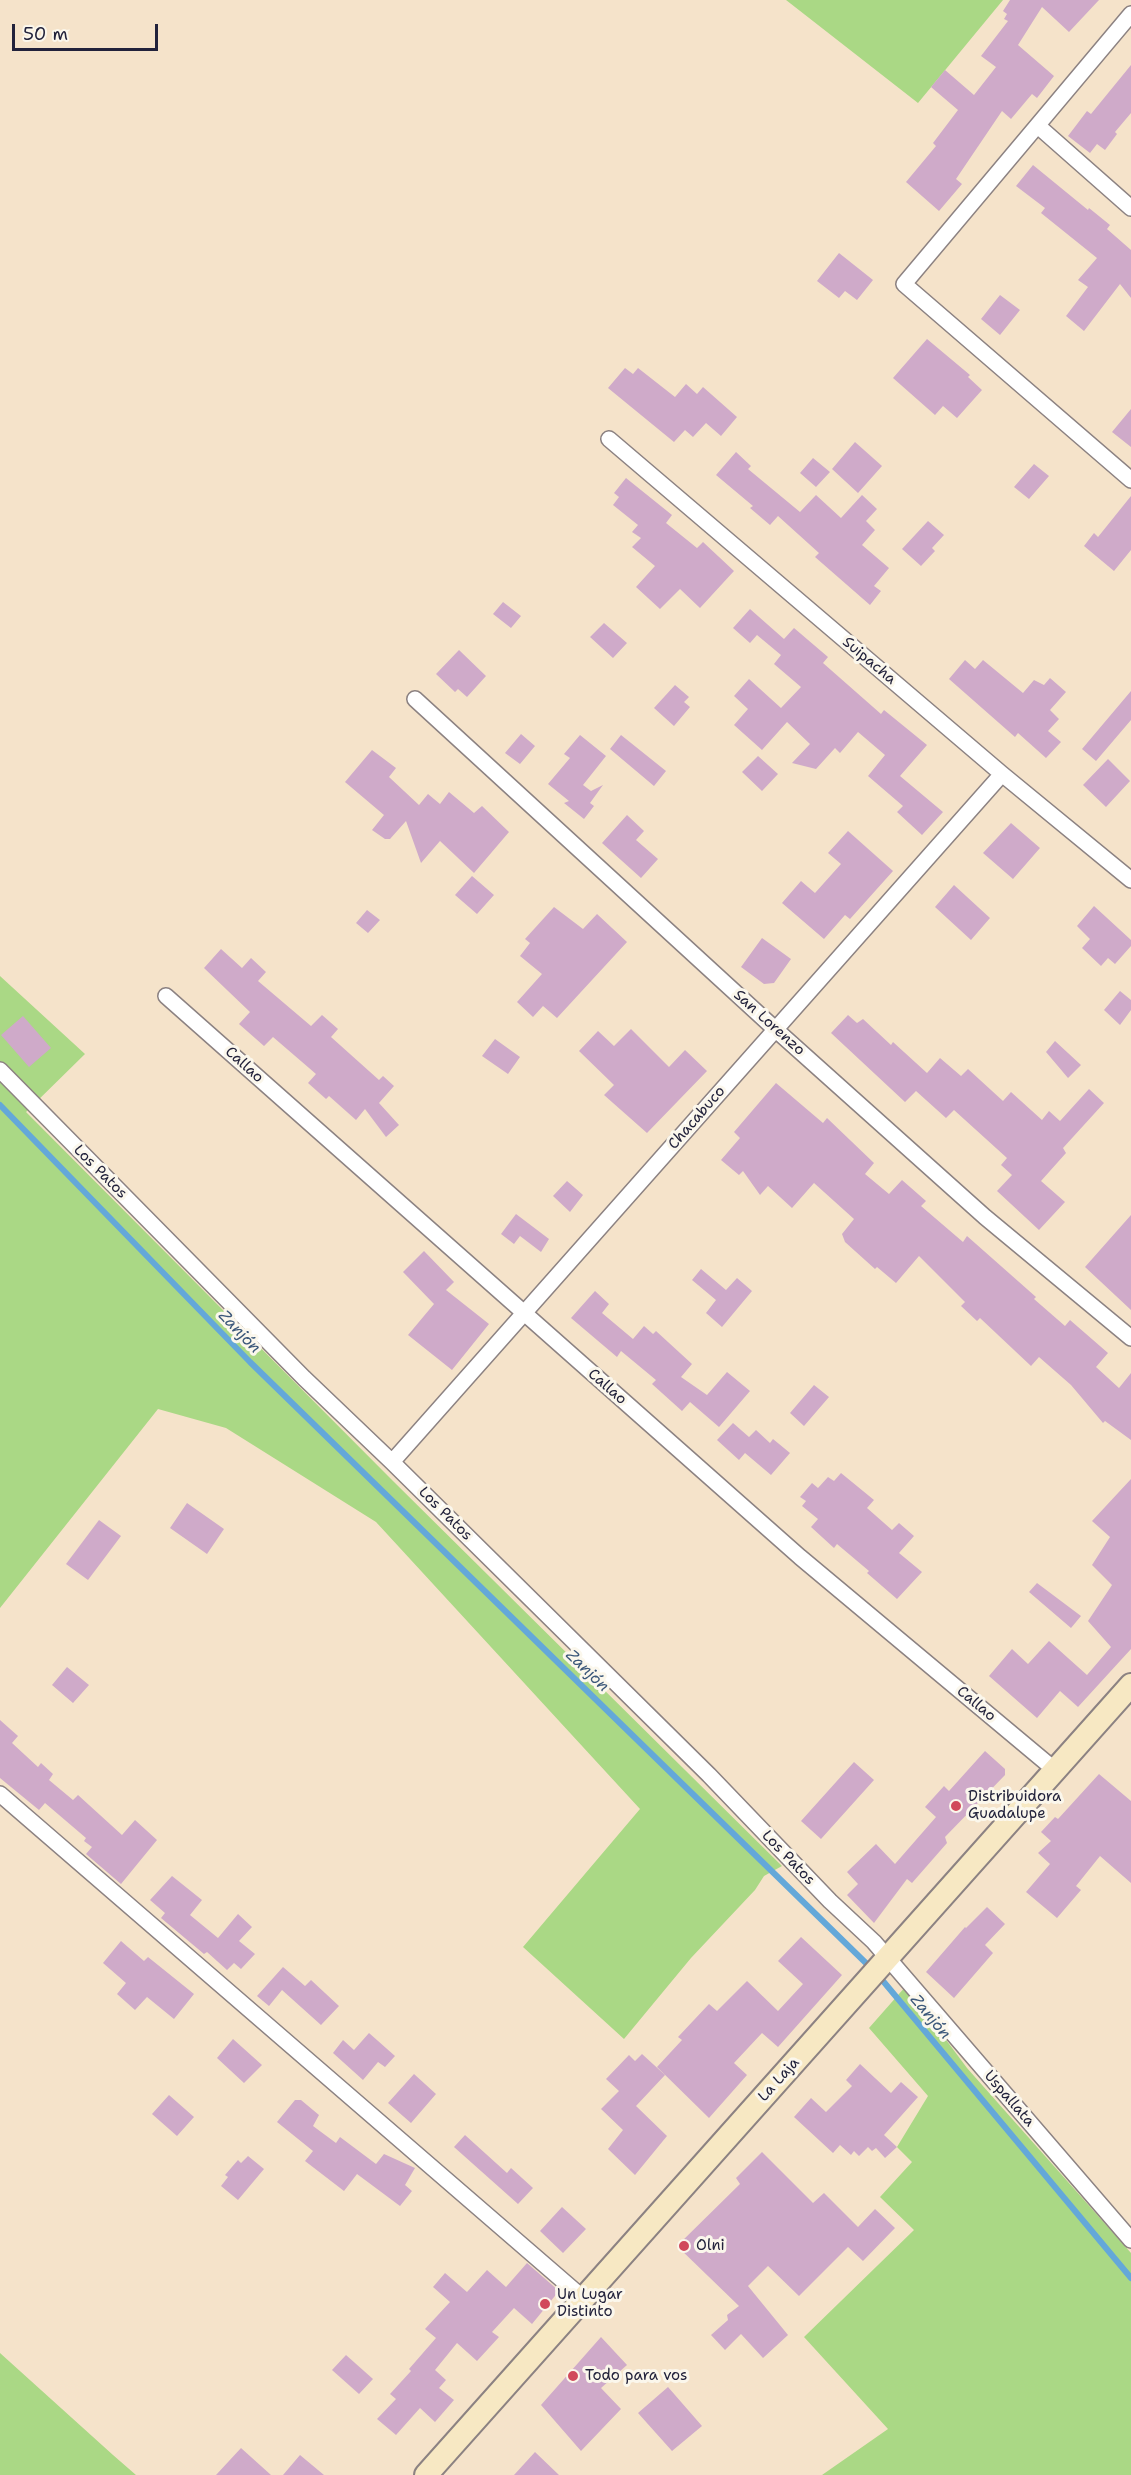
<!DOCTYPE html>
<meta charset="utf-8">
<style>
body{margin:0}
#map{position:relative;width:1131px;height:2475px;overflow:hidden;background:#f5e3ca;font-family:"Shantell Sans",sans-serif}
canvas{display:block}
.scale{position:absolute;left:12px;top:24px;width:146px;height:27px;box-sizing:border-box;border:3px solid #22223b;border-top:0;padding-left:8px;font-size:18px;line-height:21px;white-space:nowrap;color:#22223b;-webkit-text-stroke:4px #fbf7ec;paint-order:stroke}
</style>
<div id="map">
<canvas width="1131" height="2475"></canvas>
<div class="scale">50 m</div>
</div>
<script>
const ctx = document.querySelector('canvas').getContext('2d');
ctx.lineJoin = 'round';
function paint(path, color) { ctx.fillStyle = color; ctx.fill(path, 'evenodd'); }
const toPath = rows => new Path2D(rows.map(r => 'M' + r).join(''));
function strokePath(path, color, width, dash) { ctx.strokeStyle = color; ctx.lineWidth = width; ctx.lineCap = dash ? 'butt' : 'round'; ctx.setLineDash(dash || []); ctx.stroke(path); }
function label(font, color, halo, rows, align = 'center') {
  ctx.font = font + ' "Shantell Sans",sans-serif'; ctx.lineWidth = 6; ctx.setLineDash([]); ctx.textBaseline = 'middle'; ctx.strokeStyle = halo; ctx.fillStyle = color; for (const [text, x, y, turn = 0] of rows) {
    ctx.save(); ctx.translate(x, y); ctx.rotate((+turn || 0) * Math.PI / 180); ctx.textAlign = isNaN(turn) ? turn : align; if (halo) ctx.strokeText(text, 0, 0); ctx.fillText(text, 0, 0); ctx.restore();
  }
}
paint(toPath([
 [786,0,1003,0,918,103],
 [0,976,85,1054,26,1112,393,1481,782,1866,764,1876,755,1890,691,1958,624,2039,523,1947,640,1809,376,1522,226,1428,158,1409,0,1608],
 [906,1986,967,2068,1131,2253,1131,2475,822,2475,888,2429,804,2337,914,2230,880,2197,912,2162,897,2147,928,2096,869,2028],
 [0,2353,113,2455,136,2475,0,2475]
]), '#aad885');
strokePath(toPath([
 [0,1105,250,1362,871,1968],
 [878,1975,1131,2278]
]), '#64a8d9', 6);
paint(toPath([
 [1010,0,1099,0,1069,32,1042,7,1018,45,1054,76,1037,98,1032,94,1011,119,1002,111,956,179,962,184,939,211,906,182,936,146,933,143,958,110,931,87,945,70,974,95,996,67,981,56,1008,21,1004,19,1007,14,1003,11],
 [1131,65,1131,113,1115,132,1117,134,1105,150,1097,144,1090,153,1068,136,1087,111,1091,114],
 [1033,165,1088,210,1089,208,1110,225,1107,229,1131,250,1131,298,1120,284,1084,331,1066,316,1088,287,1078,280,1097,258,1041,213,1045,208,1016,186],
 [839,253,873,280,857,300,845,291,839,298,817,281],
 [1000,295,1020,310,1000,335,981,319],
 [927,339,970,375,968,377,982,390,957,418,943,406,935,415,893,378],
 [625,368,633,374,638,368,675,397,686,384,697,394,703,387,737,417,721,436,706,423,693,437,685,430,674,442,608,388],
 [1131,409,1131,447,1112,432],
 [855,442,882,466,858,493,832,469],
 [736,452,751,466,748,469,800,512,816,495,841,518,862,495,877,509,866,521,875,530,862,545,889,568,874,586,881,591,870,605,815,557,819,553,778,516,770,525,750,508,753,506,716,475],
 [813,458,830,472,816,487,800,473],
 [1034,464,1049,476,1029,499,1014,487],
 [626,478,672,515,666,523,697,548,703,542,734,571,700,608,680,589,660,609,636,587,655,566,632,547,641,538,632,532,638,525,613,505,619,497,614,493],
 [1131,496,1131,550,1114,571,1084,546,1094,533,1098,537],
 [928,521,944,535,932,548,935,551,921,566,902,549],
 [503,602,521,616,511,628,493,614],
 [750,609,784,639,794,628,828,657,823,663,881,714,884,710,927,745,900,776,943,812,922,835,897,812,903,806,868,776,885,755,858,732,840,753,835,748,816,769,792,763,810,744,787,722,762,750,734,725,748,709,734,696,749,679,781,708,801,687,774,664,781,655,757,635,750,643,733,628],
 [604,623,627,643,613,658,590,637],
 [459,650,486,676,467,697,458,689,455,692,436,674],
 [965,660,975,669,983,660,1023,693,1034,680,1044,685,1050,678,1066,692,1050,710,1059,719,1048,731,1061,742,1046,758,1018,733,1015,737,949,679],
 [675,685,689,697,684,702,690,707,674,726,654,708],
 [1131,691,1131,720,1096,761,1082,749],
 [521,734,535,746,520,764,505,753],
 [580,735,606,756,583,785,591,791,603,785,590,803,594,806,584,819,564,803,569,801,548,784,570,758,564,754],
 [621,735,666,771,654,786,610,749],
 [372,750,396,768,389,777,419,805,428,794,440,804,449,792,474,813,482,806,509,832,474,873,440,841,421,863,406,821,390,839,385,839,372,830,384,815,345,782],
 [758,756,778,774,762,791,742,772],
 [1108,759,1130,781,1106,807,1083,785],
 [627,815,644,831,636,840,658,859,641,878,602,843],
 [1011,823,1040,848,1013,879,983,853],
 [848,831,893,871,850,919,845,915,824,939,782,903,801,881,815,893,841,864,828,853],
 [472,876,494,895,477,914,455,895],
 [954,885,990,918,971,940,935,907],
 [1094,906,1131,940,1131,946,1115,964,1108,958,1101,966,1082,948,1090,939,1077,926],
 [554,907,583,929,597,914,627,942,557,1018,543,1006,533,1017,517,1002,542,974,520,956,530,943,525,939],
 [367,910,380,920,368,933,356,923],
 [762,938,791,959,774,983,764,984,741,967],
 [221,949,242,968,251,958,266,972,258,981,311,1026,322,1015,338,1029,331,1037,379,1080,383,1076,394,1086,379,1103,399,1125,386,1137,365,1109,356,1120,329,1096,326,1099,308,1083,316,1074,273,1037,264,1046,239,1024,250,1012,204,968],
 [1120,991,1131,1000,1131,1010,1120,1025,1104,1010],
 [848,1015,857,1023,863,1019,891,1045,893,1042,927,1073,940,1058,961,1076,968,1069,1003,1101,1011,1092,1042,1120,1049,1111,1060,1121,1089,1089,1104,1103,1063,1148,1066,1153,1041,1181,1065,1202,1039,1230,997,1191,1012,1175,1001,1165,1007,1158,954,1110,946,1118,916,1091,905,1102,831,1033],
 [23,1016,51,1048,29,1067,1,1035],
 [631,1029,669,1067,685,1050,707,1071,647,1133,604,1095,614,1085,579,1051,598,1031,614,1046],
 [495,1039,520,1057,508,1074,482,1056],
 [1055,1041,1081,1065,1068,1078,1046,1052],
 [776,1083,823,1123,827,1118,874,1163,865,1174,889,1194,902,1180,926,1201,921,1206,963,1242,967,1236,1036,1297,1034,1299,1065,1326,1070,1320,1108,1353,1096,1367,1119,1388,1131,1373,1131,1440,1105,1421,1103,1423,1071,1385,1039,1357,1031,1366,980,1318,977,1321,961,1306,965,1302,919,1256,896,1283,877,1267,875,1269,845,1242,842,1234,854,1219,814,1183,792,1208,768,1186,760,1195,743,1171,739,1175,721,1160,740,1138,734,1132],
 [567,1181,583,1195,570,1212,553,1196],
 [516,1214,549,1239,541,1252,520,1236,514,1244,501,1234],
 [1131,1215,1131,1310,1085,1267],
 [424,1251,454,1282,446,1290,489,1324,452,1370,408,1335,434,1304,403,1272],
 [701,1269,726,1290,737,1278,752,1291,722,1327,706,1313,716,1300,692,1280],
 [595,1291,609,1304,602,1313,633,1339,644,1326,653,1334,656,1331,692,1364,681,1377,707,1395,727,1372,750,1391,719,1427,690,1402,682,1411,652,1384,656,1380,621,1351,617,1357,571,1318],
 [814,1385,829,1397,804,1426,790,1413],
 [733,1423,749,1437,756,1430,770,1443,773,1439,790,1453,771,1475,745,1453,739,1460,717,1440],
 [841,1473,874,1500,867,1508,892,1530,899,1523,914,1536,899,1553,922,1572,897,1599,867,1573,869,1571,837,1544,834,1548,811,1527,818,1519,802,1506,806,1501,800,1497,812,1483,818,1488,828,1477,834,1481],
 [1131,1479,1131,1649,1078,1707,1060,1691,1037,1718,989,1676,1012,1649,1028,1664,1049,1641,1087,1675,1111,1647,1088,1621,1112,1585,1092,1565,1110,1537,1092,1521],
 [187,1503,224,1529,207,1554,170,1528],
 [99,1520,121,1536,88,1580,66,1564],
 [1037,1583,1081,1616,1071,1628,1029,1592],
 [67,1667,89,1685,73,1703,52,1685],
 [0,1720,18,1736,12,1743,38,1767,41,1763,53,1774,49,1780,73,1800,78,1795,122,1835,135,1820,157,1840,121,1884,86,1854,92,1847,84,1841,86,1838,45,1803,39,1810,0,1778],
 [985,1751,1005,1769,1005,1775,945,1837,947,1843,912,1883,907,1879,874,1923,847,1895,858,1884,847,1872,876,1844,895,1864,936,1817,925,1807,944,1786,949,1791],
 [854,1762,874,1780,821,1839,801,1821],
 [1099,1774,1131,1801,1131,1883,1100,1856,1076,1886,1081,1890,1057,1918,1026,1892,1050,1864,1038,1853,1051,1841,1041,1832,1055,1817,1058,1819],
 [172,1876,202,1900,190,1915,218,1938,238,1914,252,1927,239,1941,255,1954,241,1969,234,1963,227,1970,207,1952,204,1954,161,1918,165,1913,150,1900],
 [987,1907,1005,1924,985,1945,993,1953,954,1998,926,1972,965,1927,966,1928],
 [801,1937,842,1975,778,2047,762,2033,734,2063,747,2075,709,2118,657,2067,682,2040,678,2037,709,2004,717,2011,747,1981,778,2011,803,1984,778,1961],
 [121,1941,144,1961,148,1957,194,1994,174,2019,147,1997,135,2010,117,1994,126,1983,103,1963],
 [283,1967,305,1986,311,1980,339,2006,321,2025,282,1990,269,2006,257,1996],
 [369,2033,395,2056,385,2067,378,2062,363,2080,333,2053,343,2040,354,2050],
 [233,2039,262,2065,244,2083,217,2058],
 [642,2054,665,2075,636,2106,667,2136,635,2175,608,2149,623,2130,601,2109,619,2091,606,2079,629,2055,635,2061],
 [860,2064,891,2093,901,2082,918,2097,884,2135,897,2147,885,2158,876,2148,872,2151,868,2147,859,2156,854,2151,851,2155,840,2145,833,2153,794,2117,811,2098,826,2112,852,2086,846,2080],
 [414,2074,436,2094,411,2123,388,2103],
 [169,2095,194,2117,177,2136,152,2114],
 [295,2100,301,2100,319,2115,313,2126,336,2143,340,2137,376,2164,384,2154,415,2168,405,2185,412,2191,400,2206,357,2174,344,2191,305,2161,313,2151,277,2122],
 [465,2135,507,2173,511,2168,533,2188,518,2204,454,2147],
 [762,2152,813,2203,824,2193,858,2227,875,2209,895,2228,863,2261,848,2247,799,2296,768,2266,748,2286,788,2335,763,2358,741,2334,725,2350,711,2335,728,2320,727,2315,739,2306,677,2246,740,2184,736,2178],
 [248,2156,264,2169,238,2200,221,2186,228,2177,225,2175,238,2160,241,2163],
 [562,2207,586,2229,563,2253,540,2231],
 [527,2263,559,2291,532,2324,514,2308,492,2332,499,2337,477,2361,457,2343,435,2370,446,2380,439,2388,454,2400,435,2422,420,2408,396,2435,377,2419,396,2399,390,2394,411,2371,409,2369,436,2338,425,2329,450,2302,433,2287,445,2273,467,2292,487,2270,506,2287],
 [601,2337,627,2365,601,2388,621,2409,581,2451,541,2405],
 [346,2355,373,2379,359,2394,332,2370],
 [668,2387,702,2426,672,2451,638,2413],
 [241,2448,271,2475,216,2475],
 [535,2452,559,2475,514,2475],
 [300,2455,324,2475,283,2475]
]), '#cfaac9');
const minor = toPath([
 [1131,14,904,284,1131,480],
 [1038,126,1131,208],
 [609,439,1002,774,1131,880],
 [415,699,775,1029,985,1217,1131,1338],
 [166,996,800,1557,1055,1770],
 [0,1070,304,1378,392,1462,709,1775,830,1901,874,1942,1131,2240],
 [392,1462,1002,774],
 [0,1794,583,2298]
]);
const secondary = toPath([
 [426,2475,1131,1685]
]);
strokePath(minor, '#8c8282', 18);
strokePath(secondary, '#8c8282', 26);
strokePath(minor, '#fff', 15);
strokePath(secondary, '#f7e8c3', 22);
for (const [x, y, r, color] of [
 [956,1806,6,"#d1495b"],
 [684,2246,6,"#d1495b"],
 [545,2304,6,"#d1495b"],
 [573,2376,6,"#d1495b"]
]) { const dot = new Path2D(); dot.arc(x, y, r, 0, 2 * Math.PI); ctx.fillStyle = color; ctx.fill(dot); strokePath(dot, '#fbf7ec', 2); }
label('15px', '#22223b', '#fbf7ec', [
 ["Suipacha",869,661,40],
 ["San Lorenzo",769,1023,42],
 ["Callao",244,1065,42],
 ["Chacabuco",697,1118,-49],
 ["Los Patos",100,1172,45],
 ["Callao",607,1387,41],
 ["Los Patos",445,1514,45],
 ["Callao",976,1704,40],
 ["Los Patos",788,1858,46],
 ["La Laja",779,2080,-48],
 ["Uspallata",1009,2099,49]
]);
label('15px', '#22223b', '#fbf7ec', [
 ["Distribuidora",968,1797],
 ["Guadalupe",968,1814],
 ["Olni",696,2246],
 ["Un Lugar",557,2295],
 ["Distinto",557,2312],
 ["Todo para vos",585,2376]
], 'left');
label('italic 16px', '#3c587a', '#fbf7ec', [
 ["Zanjón",239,1332,46],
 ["Zanjón",587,1671,44],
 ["Zanjón",930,2017,50]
]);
</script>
